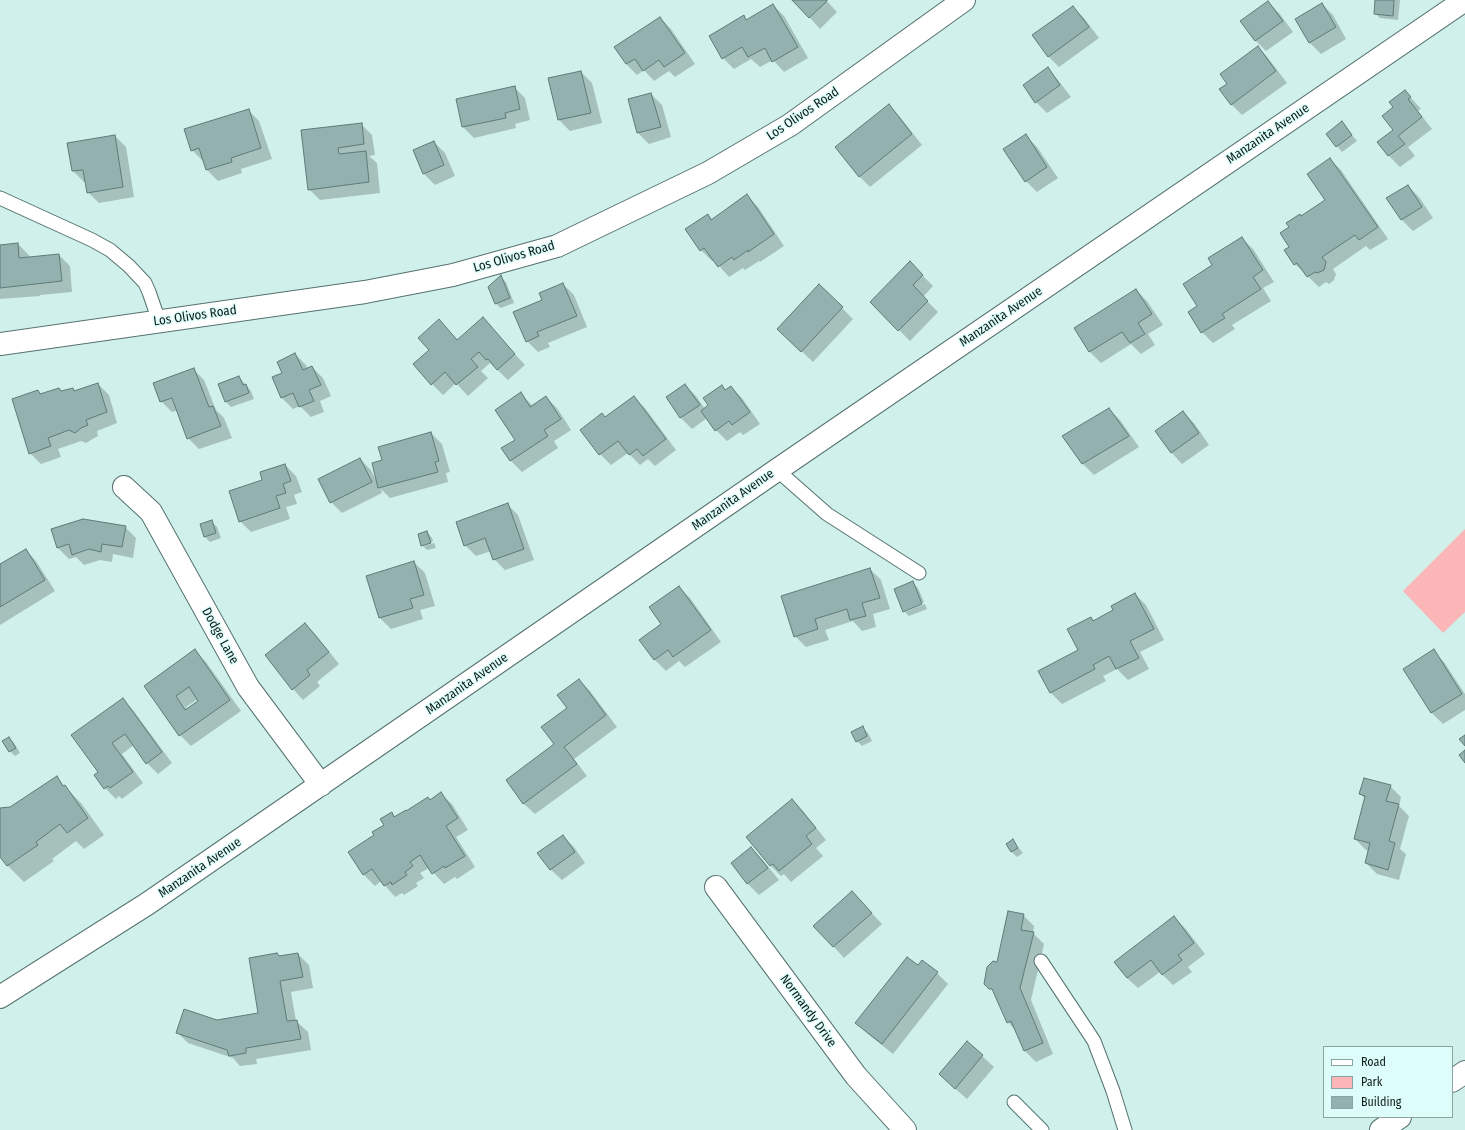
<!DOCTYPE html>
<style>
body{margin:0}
#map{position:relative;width:1465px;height:1130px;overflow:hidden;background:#d0f0ec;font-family:"Fira Sans Condensed",sans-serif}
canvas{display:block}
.legend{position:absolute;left:1323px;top:1046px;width:130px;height:72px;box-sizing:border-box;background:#ddfdfa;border:1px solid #8ba3a1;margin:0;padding:5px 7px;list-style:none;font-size:12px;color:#101c1b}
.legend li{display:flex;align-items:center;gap:8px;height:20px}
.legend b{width:20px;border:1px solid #8ba3a1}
</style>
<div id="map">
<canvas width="1465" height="1130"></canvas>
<ul class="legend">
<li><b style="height:5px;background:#fff"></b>Road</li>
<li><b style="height:11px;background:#fbb7b8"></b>Park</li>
<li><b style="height:11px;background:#93b2af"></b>Building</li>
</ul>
</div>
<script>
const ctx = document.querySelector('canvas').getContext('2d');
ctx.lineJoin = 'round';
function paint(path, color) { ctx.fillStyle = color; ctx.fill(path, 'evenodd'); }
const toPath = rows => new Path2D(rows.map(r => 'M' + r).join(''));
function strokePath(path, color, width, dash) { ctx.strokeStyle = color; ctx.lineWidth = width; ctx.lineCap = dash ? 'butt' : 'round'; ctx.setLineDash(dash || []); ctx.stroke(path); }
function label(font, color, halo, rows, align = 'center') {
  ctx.font = font + ' "Fira Sans Condensed",sans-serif'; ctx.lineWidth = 3; ctx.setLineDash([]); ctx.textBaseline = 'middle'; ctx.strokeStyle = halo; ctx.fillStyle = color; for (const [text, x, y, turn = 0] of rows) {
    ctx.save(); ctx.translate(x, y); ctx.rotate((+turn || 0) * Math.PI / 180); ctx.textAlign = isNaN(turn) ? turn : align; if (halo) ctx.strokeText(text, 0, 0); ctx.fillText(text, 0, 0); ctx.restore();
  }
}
paint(toPath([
 [1465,529,1465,612,1443,633,1403,591]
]), '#fbb7b8');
paint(toPath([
 [794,0,826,0,837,12,820,29],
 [1376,0,1400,0,1398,20,1380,18,1375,13],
 [1268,2,1279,13,1293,32,1266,51,1255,40],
 [1322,4,1333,15,1346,39,1321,54,1310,43,1296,19],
 [773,5,784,16,808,58,784,72,773,60,760,67,751,59,734,69,723,58,743,16,747,20],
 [1073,7,1084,18,1099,38,1059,67,1048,56],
 [660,18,671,29,695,64,675,77,669,71,654,81,644,70,637,75,626,64],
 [1258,47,1268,58,1287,83,1242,115,1231,104,1229,84],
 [1048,69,1058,80,1071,97,1047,113,1036,102,1024,85],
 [581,72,592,83,602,123,570,131,559,120],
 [514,87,525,98,530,120,515,124,516,128,474,138,463,127],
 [1405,91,1421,109,1418,111,1432,129,1408,147,1415,156,1400,167,1389,156,1379,142,1394,130,1394,108],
 [651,94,662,105,671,137,649,144,638,133],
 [889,106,900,117,922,145,870,187,859,176],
 [248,110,259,121,272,159,241,169,242,173,218,181,207,170,204,161,203,161,192,150],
 [1342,123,1357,141,1342,152,1327,134],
 [361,124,372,135,375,155,369,156,377,163,380,193,320,200,309,189,302,131],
 [115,136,126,147,134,197,99,203,88,192,86,182,84,182,73,171],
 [1026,136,1037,147,1058,178,1037,192,1026,181],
 [434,142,445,153,455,176,435,185,424,174],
 [1330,159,1341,170,1388,239,1370,250,1366,246,1333,269,1336,274,1334,280,1329,284,1326,282,1319,287,1295,264,1291,247,1290,227,1302,217,1326,200],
 [1408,186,1419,197,1433,218,1413,231,1402,220,1388,199],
 [747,196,758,207,784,246,760,262,759,261,745,270,743,268,729,277,714,260,712,261,701,250,708,215,713,220],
 [1242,238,1253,249,1274,282,1263,288,1271,301,1232,325,1235,329,1213,343,1202,332,1198,306,1214,265],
 [18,244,29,255,29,258,59,255,70,266,72,292,40,295,40,296,0,299,0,246],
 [910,263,933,286,923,297,938,312,910,341,871,302],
 [501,277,506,282,514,303,501,308,495,303],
 [563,284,574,295,587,327,548,343,550,347,538,352,527,341,543,301],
 [1136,290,1147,301,1163,325,1148,334,1155,345,1141,354,1131,344,1101,363,1090,352,1075,329],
 [842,308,853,319,813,362,790,340],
 [483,319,525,365,508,380,490,363,481,371,488,378,468,396,456,383,443,395,432,384,430,350,439,321,458,340],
 [295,354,306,365,308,369,312,367,323,378,331,396,320,401,324,412,311,417,300,406,293,409,282,398,283,373],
 [193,369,204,380,216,410,224,418,232,438,199,449,188,438,178,410,172,412,161,401],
 [239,377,251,391,254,399,231,407,226,402,219,384],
 [98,384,109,395,117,423,97,431,98,436,86,443,81,441,58,449,61,457,41,464,30,453,38,391,41,394,62,392,73,389,76,391],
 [685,385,696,396,705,409,710,405,722,386,726,390,731,387,742,398,760,424,743,435,740,432,727,441,716,430,707,418,692,429,681,418,667,398],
 [521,394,533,406,546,397,557,408,571,430,554,441,558,448,522,472,511,461,503,449,516,440],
 [634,397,645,408,676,450,655,466,648,459,640,465,628,453,611,465,600,454,582,430,606,418],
 [1109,409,1120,420,1139,447,1094,475,1083,464,1064,436],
 [1183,412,1194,423,1209,445,1182,464,1172,453,1156,431],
 [431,433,442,444,450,472,446,473,448,482,390,498,381,489,382,493,342,513,331,502,360,459,371,470,377,482,383,461],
 [285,465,296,476,302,492,294,495,297,504,286,507,290,519,251,532,240,521,264,481],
 [507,504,518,515,534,560,505,570,494,559,491,551,476,556,465,545],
 [211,521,217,527,221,538,210,542,205,537],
 [125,527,136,538,133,558,113,554,112,562,100,560,84,565,76,557,69,559,58,548,53,529],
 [427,532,432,538,433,541,424,544,424,546,434,543,436,548,427,550,422,545],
 [26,550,36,561,55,591,0,625,0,565],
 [414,562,425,573,435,606,420,610,423,619,391,629,380,618],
 [870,569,881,580,890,609,873,614,876,627,862,631,853,621,825,630,829,640,806,647,795,636],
 [913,583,918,588,924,602,905,610,905,612,925,604,927,609,909,616,904,611],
 [679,587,690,598,721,642,685,667,679,661,666,671,655,660,641,640,663,624],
 [1135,594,1146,605,1164,640,1140,652,1149,669,1128,680,1117,669,1103,676,1106,681,1062,704,1051,693,1040,672,1079,651,1091,618,1094,621,1114,611],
 [305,624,316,635,339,664,317,682,320,686,303,700,293,689],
 [195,651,206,662,241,711,191,746,180,735,145,686],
 [198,699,200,701,187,709,186,707],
 [1433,651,1444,662,1465,694,1465,710,1443,724,1432,713,1404,669],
 [579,680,590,691,617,727,574,759,587,776,535,814,524,804,507,781,556,744],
 [122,699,133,710,172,763,158,774,147,763,134,745,122,754,143,783,122,799,119,796,116,799,105,788,99,772],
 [862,727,868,733,872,741,862,746,857,741],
 [9,738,14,743,20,753,15,756,10,751],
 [56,778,81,803,104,835,84,849,76,841,52,859,54,861,24,882,8,866,0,855,0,809,10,808],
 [1390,786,1401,797,1399,806,1409,816,1400,849,1406,854,1399,880,1377,874,1366,863,1369,851,1366,850,1355,839,1365,799,1361,794],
 [441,794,452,804,468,830,456,837,475,867,457,879,455,877,444,884,429,868,420,873,424,878,416,883,418,886,404,895,402,893,395,897,381,881,375,886,364,875,350,852,376,836,385,825,391,813,395,817,430,801],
 [792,800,803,811,826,840,816,848,823,856,791,882,784,874,781,876,770,865],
 [563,836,574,847,585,863,562,880,551,870],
 [1013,841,1023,853,1017,857,1012,852],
 [751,848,762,859,779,880,759,895,748,884,732,863],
 [852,892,882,924,844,958,815,926],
 [1023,915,1034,926,1033,933,1044,944,1031,1000,1053,1054,1036,1062,1025,1051,1016,1031,1008,1022,995,993,985,983,998,963],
 [1174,917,1185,928,1205,954,1188,967,1192,972,1173,985,1160,972,1138,988,1127,978],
 [298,954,309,965,313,988,291,992,296,1021,308,1032,311,1050,256,1059,257,1064,240,1066,233,1058,188,1043,177,1032,217,1021,259,1014,280,957],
 [937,973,948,984,893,1054,868,1034,857,1023],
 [967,1042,994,1067,967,1099,951,1085]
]), '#0003');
const building = toPath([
 [792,0,827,0,827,1,809,18,792,0],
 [1375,0,1394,0,1393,16,1374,14,1375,0],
 [1268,1,1283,21,1255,41,1240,21,1268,1],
 [1322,3,1336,27,1309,43,1295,19,1322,3],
 [773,4,798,47,772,62,765,48,748,57,742,47,722,59,709,36,744,15,746,20,773,4],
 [1073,6,1089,27,1048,57,1032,35,1073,6],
 [660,17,685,53,664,67,659,60,643,71,635,59,626,64,614,47,660,17],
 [1258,46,1276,71,1231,105,1219,89,1227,84,1220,74,1258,46],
 [1048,67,1060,85,1035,103,1023,85,1048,67],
 [581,71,591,113,558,120,548,78,581,71],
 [515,86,520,109,505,113,506,118,462,127,456,99,515,86],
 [1405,90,1411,97,1408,99,1422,117,1398,136,1405,144,1388,156,1377,142,1393,130,1382,116,1393,107,1389,102,1405,90],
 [651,93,661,127,637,133,628,99,651,93],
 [889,104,912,134,859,177,835,147,889,104],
 [249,109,261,148,231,158,232,162,206,170,199,148,191,151,184,129,249,109],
 [1342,121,1352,135,1336,147,1326,134,1342,121],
 [362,123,364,144,338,148,339,154,366,151,369,182,308,190,301,130,362,123],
 [1026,134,1047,167,1025,182,1003,149,1026,134],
 [115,135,123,187,87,193,83,170,72,171,67,143,115,135],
 [434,141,444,165,423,174,413,150,434,141],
 [1330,158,1378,227,1359,240,1355,235,1322,257,1326,262,1324,270,1317,273,1315,272,1307,277,1297,263,1294,265,1284,250,1289,247,1280,233,1289,227,1286,223,1300,214,1301,216,1325,200,1307,174,1330,158],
 [1408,185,1422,207,1401,220,1386,198,1408,185],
 [747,194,774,234,748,252,748,250,734,260,732,257,718,267,704,248,700,251,685,229,708,214,711,220,747,194],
 [1242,237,1263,270,1253,277,1261,289,1222,314,1225,318,1201,333,1188,312,1197,306,1183,284,1212,265,1208,258,1242,237],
 [18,243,19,258,59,254,62,281,0,288,0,245,18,243],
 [910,261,923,275,913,285,928,301,898,331,870,302,910,261],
 [501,275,510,298,495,304,488,287,501,275],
 [563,283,577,316,537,332,539,336,526,342,513,312,542,300,539,293,563,283],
 [819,284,843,307,801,352,777,329,819,284],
 [1136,289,1152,314,1138,323,1145,334,1130,343,1122,332,1089,352,1074,328,1136,289],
 [483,317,515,354,497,370,488,359,486,360,479,352,471,359,478,367,456,385,445,372,431,385,413,364,429,350,418,338,439,319,457,340,483,317],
 [295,353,303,370,312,366,321,385,309,390,314,401,299,407,293,393,281,398,272,377,282,373,277,362,295,353],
 [194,368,209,407,213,406,221,426,187,439,172,398,160,402,153,383,194,368],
 [239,376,243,385,246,384,249,393,225,402,218,384,239,376],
 [98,383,107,412,86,420,88,425,81,428,75,433,69,430,48,438,51,446,29,454,12,399,38,390,40,394,59,388,61,391,73,388,74,391,98,383],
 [685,384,700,405,680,418,666,397,685,384],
 [722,385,725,390,731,386,750,412,732,425,729,421,715,431,701,411,708,405,703,398,722,385],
 [521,392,530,407,546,396,561,419,544,430,548,436,510,461,501,448,515,440,495,410,521,392],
 [634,396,666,439,643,456,637,449,629,455,618,441,599,455,580,430,602,413,605,417,634,396],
 [1109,408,1129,436,1082,464,1062,436,1109,408],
 [1183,411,1199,433,1171,453,1155,431,1183,411],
 [431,432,439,461,435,462,438,472,378,488,372,463,382,460,378,447,431,432],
 [360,458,372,482,330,503,318,479,360,458],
 [285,464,291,481,283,484,286,493,276,496,280,508,239,522,229,491,262,480,260,472,285,464],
 [508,503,524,549,493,560,485,538,464,546,456,522,508,503],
 [83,519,126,526,122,547,102,544,101,552,89,549,72,555,69,544,57,548,51,529,83,519],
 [212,520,216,533,204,537,200,524,212,520],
 [427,531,431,543,421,546,418,534,427,531],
 [26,549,45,580,0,607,0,564,26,549],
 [414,561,424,595,410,599,413,608,379,618,366,576,414,561],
 [870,568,880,598,862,603,866,616,850,620,847,609,815,619,818,629,794,637,781,596,870,568],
 [913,581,922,604,903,612,894,589,913,581],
 [679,586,711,630,673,657,668,650,654,660,639,640,661,624,649,607,679,586],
 [1135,593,1154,629,1130,641,1139,658,1116,669,1109,656,1093,665,1095,669,1050,693,1038,671,1078,650,1067,629,1091,617,1093,621,1113,610,1111,606,1135,593],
 [305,623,329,652,307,670,310,675,292,690,265,655,305,623],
 [195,649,230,700,179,736,144,686,195,649],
 [189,687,198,701,185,710,176,696,189,687],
 [1434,649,1462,694,1431,713,1403,669,1434,649],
 [579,679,606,715,564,747,577,764,523,804,506,780,554,744,541,727,567,708,557,695,579,679],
 [123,698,162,752,146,764,125,734,112,743,133,772,110,788,108,786,104,789,94,775,98,772,71,735,123,698],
 [863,726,867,736,856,742,851,732,863,726],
 [1465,735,1465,746,1459,739,1465,735],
 [9,737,16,748,9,752,2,741,9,737],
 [1465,750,1465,763,1459,755,1465,750],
 [57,776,63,786,65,785,88,818,67,833,60,824,36,842,38,845,7,866,0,857,0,808,10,807,57,776],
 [1364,778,1391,785,1386,801,1399,804,1389,841,1395,843,1388,870,1365,863,1370,843,1354,839,1365,796,1359,794,1364,778],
 [441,792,458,818,446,826,465,856,445,868,444,866,432,874,420,855,410,862,413,866,405,872,407,875,392,885,391,882,384,886,372,869,363,875,348,852,374,835,372,832,384,825,380,819,392,812,394,817,406,810,406,811,428,797,430,800,441,792],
 [792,799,816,828,806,836,812,844,779,871,773,864,770,866,746,837,792,799],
 [563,835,575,852,550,870,537,853,563,835],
 [1013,839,1018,848,1011,852,1006,844,1013,839],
 [751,847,768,868,747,884,731,863,751,847],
 [852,891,872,913,833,947,813,926,852,891],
 [1008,911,1024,914,1021,930,1034,932,1020,988,1043,1043,1024,1051,1011,1021,1007,1023,992,989,989,989,984,984,987,967,993,961,997,962,1008,911],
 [1174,916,1194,943,1178,955,1182,960,1162,975,1151,960,1127,978,1114,962,1174,916],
 [277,953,279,956,298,953,303,977,280,981,287,1021,297,1020,301,1039,246,1048,246,1053,229,1056,227,1050,176,1033,184,1009,217,1020,258,1013,249,958,277,953],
 [907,957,918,965,922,960,938,972,882,1044,855,1023,907,957],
 [967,1041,983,1055,955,1089,939,1074,967,1041]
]);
paint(building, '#93b2af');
strokePath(building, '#5d7a77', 1);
const service = toPath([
 [0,198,92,240,110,250,129,266,145,283,149,292,159,321],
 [777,470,827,514,919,573],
 [1041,961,1094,1041,1113,1091,1125,1130],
 [1014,1102,1042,1130]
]);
const minor = toPath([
 [0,344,365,292,453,275,557,246,708,173,790,125,964,0],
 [124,487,151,512,248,687,321,785],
 [716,887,856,1076,905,1130],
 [0,997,147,904,777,470,1465,0]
]);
const tertiary = toPath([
 [1452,1081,1465,1072],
 [1381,1130,1400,1117]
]);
strokePath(service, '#55726f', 15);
strokePath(minor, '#55726f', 24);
strokePath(tertiary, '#55726f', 24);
strokePath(service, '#fff', 13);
strokePath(minor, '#fff', 22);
strokePath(tertiary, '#fff', 22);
label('13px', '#101c1b', '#ddfdfa', [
 ["Los Olivos Road",803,114,-34],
 ["Manzanita Avenue",1268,134,-34],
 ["Los Olivos Road",514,257,-16],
 ["Los Olivos Road",195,316,-8],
 ["Manzanita Avenue",1001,317,-34],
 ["Manzanita Avenue",733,500,-35],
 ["Dodge Lane",220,636,61],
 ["Manzanita Avenue",467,684,-35],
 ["Manzanita Avenue",200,868,-34],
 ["Normandy Drive",808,1011,54]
]);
</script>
